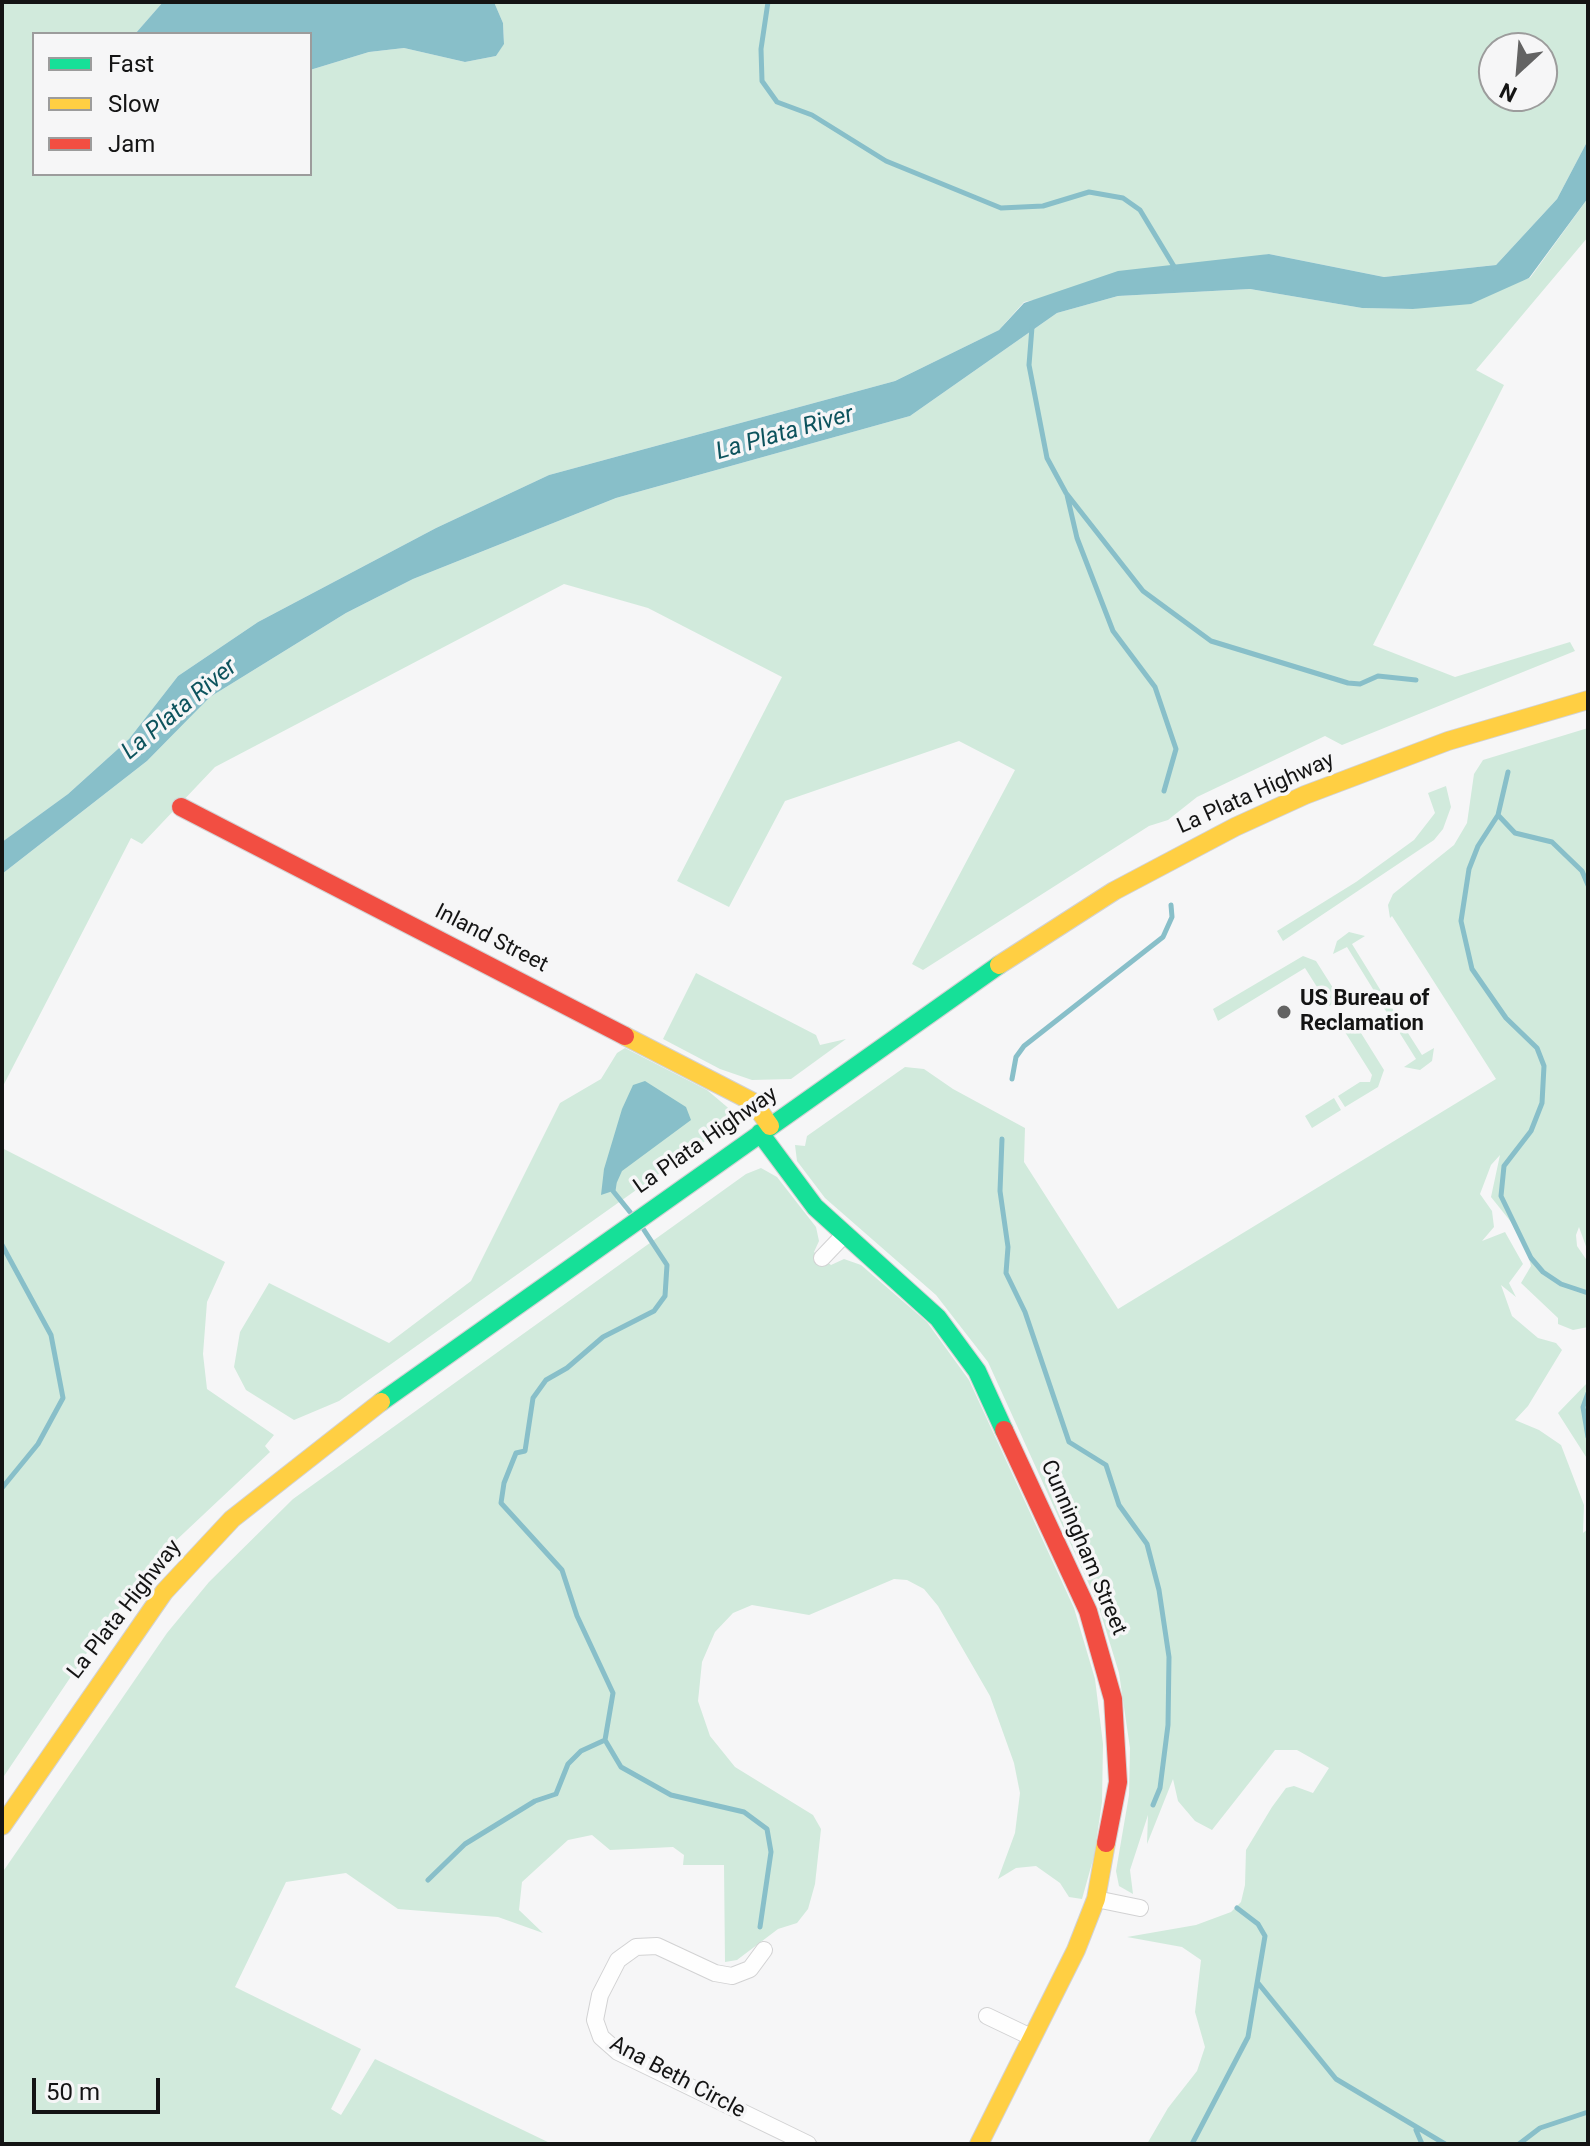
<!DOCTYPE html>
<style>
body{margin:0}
#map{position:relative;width:1590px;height:2146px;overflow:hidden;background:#f6f6f7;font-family:Roboto,sans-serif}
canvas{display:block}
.frame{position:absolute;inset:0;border:4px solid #141414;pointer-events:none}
.legend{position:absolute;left:32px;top:32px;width:280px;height:144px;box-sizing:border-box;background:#f6f6f7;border:2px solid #9c9c9c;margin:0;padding:10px 14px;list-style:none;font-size:24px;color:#141414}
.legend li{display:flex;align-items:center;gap:16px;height:40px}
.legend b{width:40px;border:2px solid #9c9c9c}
.north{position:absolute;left:1478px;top:32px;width:80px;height:80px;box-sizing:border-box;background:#f6f6f7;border:2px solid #9c9c9c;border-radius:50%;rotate:206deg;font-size:22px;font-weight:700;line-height:32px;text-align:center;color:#141414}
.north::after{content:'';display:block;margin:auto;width:28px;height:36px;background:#636363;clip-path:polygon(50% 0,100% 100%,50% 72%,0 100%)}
.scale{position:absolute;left:32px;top:2078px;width:128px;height:36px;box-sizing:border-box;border:4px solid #141414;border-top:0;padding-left:10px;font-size:24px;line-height:28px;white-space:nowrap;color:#141414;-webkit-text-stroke:6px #f6f6f7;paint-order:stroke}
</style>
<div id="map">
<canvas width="1590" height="2146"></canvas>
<div class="frame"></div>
<ul class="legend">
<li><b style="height:10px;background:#16e098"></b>Fast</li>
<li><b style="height:10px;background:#ffcf43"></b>Slow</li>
<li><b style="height:10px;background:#f24e42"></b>Jam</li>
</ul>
<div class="north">N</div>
<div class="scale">50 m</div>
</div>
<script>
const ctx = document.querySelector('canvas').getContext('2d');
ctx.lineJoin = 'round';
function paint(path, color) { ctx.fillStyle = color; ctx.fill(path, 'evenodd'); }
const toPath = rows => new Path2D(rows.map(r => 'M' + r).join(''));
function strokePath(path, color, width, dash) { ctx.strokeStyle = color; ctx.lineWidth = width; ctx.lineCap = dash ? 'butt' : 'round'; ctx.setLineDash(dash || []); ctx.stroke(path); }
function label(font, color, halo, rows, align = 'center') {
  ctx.font = font + ' Roboto,sans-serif'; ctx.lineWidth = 7; ctx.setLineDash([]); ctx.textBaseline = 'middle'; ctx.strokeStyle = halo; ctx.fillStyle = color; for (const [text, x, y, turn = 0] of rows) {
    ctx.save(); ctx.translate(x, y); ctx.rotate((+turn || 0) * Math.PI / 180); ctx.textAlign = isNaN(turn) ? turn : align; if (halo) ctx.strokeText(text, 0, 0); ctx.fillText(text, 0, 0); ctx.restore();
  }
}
paint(toPath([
 [2,2,163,2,135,34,34,34,34,174,310,174,310,70,369,52,404,48,465,62,496,56,504,43,503,23,494,2,1588,2,1588,140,1557,199,1496,265,1384,277,1269,254,1024,302,999,330,895,381,549,475,436,528,258,622,178,676,129,739,68,794,2,842],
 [1494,48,1542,48,1542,96,1494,96],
 [1588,198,1588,237,1476,370,1504,385,1373,645,1455,677,1570,642,1575,651,1342,745,1325,736,1197,797,1168,820,1149,826,923,970,912,964,1015,770,959,741,785,801,729,907,677,881,782,677,648,608,564,584,215,767,142,844,131,838,2,1088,2,874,147,761,210,697,346,613,413,579,616,498,910,416,1057,313,1118,296,1250,289,1362,308,1413,309,1530,278],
 [1588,728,1588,1252,1579,1227,1576,1235,1577,1246,1588,1262,1588,1327,1573,1330,1558,1324,1558,1318,1521,1283,1531,1266,1528,1255,1511,1222,1491,1197,1500,1155,1491,1165,1480,1194,1492,1211,1494,1227,1482,1241,1505,1232,1523,1264,1509,1283,1516,1297,1501,1285,1512,1316,1538,1338,1556,1343,1562,1350,1528,1406,1515,1420,1539,1430,1561,1445,1584,1505,1583,1533,1588,1529,1588,2144,1147,2144,1168,2108,1197,2071,1205,2047,1195,2012,1201,1960,1182,1947,1127,1937,1196,1925,1231,1912,1241,1902,1245,1885,1246,1850,1272,1807,1286,1788,1294,1786,1313,1793,1329,1768,1297,1750,1275,1750,1212,1830,1195,1821,1178,1801,1173,1779,1147,1844,1148,1815,1130,1870,1133,1894,1119,1886,1116,1871,1129,1795,1130,1748,1119,1673,1098,1604,988,1362,936,1295,825,1198,797,1161,795,1145,805,1146,807,1136,905,1067,924,1069,953,1089,1025,1128,1024,1162,1118,1309,1496,1079,1392,916,1390,918,1388,905,1393,894,1454,845,1467,823,1474,774,1483,760],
 [1446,786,1451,807,1443,829,1434,840,1283,941,1277,931,1356,882,1414,840,1435,813,1428,793],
 [1349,932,1365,936,1352,944,1381,991,1376,994,1347,947,1333,954,1337,941],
 [1303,956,1316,961,1340,999,1329,1006,1305,968,1218,1021,1213,1009],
 [696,973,816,1035,820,1045,846,1039,791,1079,752,1080,720,1069,663,1039],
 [1385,997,1422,1055,1434,1048,1432,1061,1420,1070,1404,1067,1416,1059,1379,1000],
 [1356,1025,1384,1070,1378,1087,1345,1107,1338,1096,1360,1082,1370,1082,1372,1075,1345,1032],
 [625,1048,707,1090,739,1117,339,1401,294,1420,246,1390,234,1367,240,1332,269,1283,389,1343,471,1281,560,1103,601,1079,617,1053],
 [1334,1098,1341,1110,1312,1128,1305,1116],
 [2,1148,225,1262,207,1302,203,1354,207,1389,274,1435,265,1446,270,1452,169,1547,107,1623,2,1779],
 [761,1168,777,1177,816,1227,819,1241,814,1252,831,1265,844,1259,861,1265,927,1322,969,1380,1074,1608,1095,1679,1103,1744,1102,1802,1094,1856,1082,1899,1069,1897,1060,1883,1036,1866,1016,1868,998,1879,1015,1833,1020,1793,1014,1763,990,1696,938,1606,924,1589,907,1580,894,1579,809,1615,752,1605,733,1613,715,1632,702,1662,698,1701,710,1736,735,1767,813,1815,821,1829,815,1884,808,1909,797,1923,778,1929,737,1960,725,1962,724,1865,683,1865,684,1855,673,1847,610,1850,592,1835,568,1840,522,1882,519,1910,543,1933,498,1917,398,1909,346,1873,286,1882,235,1987,361,2049,331,2109,341,2115,375,2059,552,2144,2,2144,2,1873,167,1633,209,1582,293,1499,746,1174],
 [1588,1382,1588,1460,1558,1413]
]), '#d1eadc');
paint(toPath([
 [163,2,494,2,503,23,504,44,496,56,465,62,404,48,369,52,310,70,310,34,135,34],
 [1588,140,1588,198,1529,278,1471,304,1413,309,1362,308,1250,289,1118,296,1057,313,910,416,616,498,413,579,346,613,210,697,147,761,2,874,2,842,68,794,129,739,178,676,258,622,436,528,549,475,895,381,999,330,1024,303,1118,271,1269,254,1384,277,1496,265,1557,199],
 [645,1081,686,1107,691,1120,622,1171,613,1191,601,1195,604,1169,622,1109,633,1085]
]), '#88bfc9');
strokePath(toPath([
 [768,2,761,49,762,81,777,102,812,115,886,161,1001,208,1043,206,1089,192,1123,198,1140,210,1175,268],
 [1032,327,1029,365,1047,458,1066,493,1143,591,1211,641,1348,683,1360,684,1378,676,1416,680],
 [1067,495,1077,538,1113,631,1155,687,1176,749,1164,791],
 [1508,772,1498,815,1478,846,1469,869,1461,921,1472,969,1506,1018,1537,1048,1544,1066,1542,1103,1531,1131,1504,1166,1501,1196,1531,1258,1543,1272,1561,1284,1588,1293],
 [1498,815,1515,833,1552,842,1582,871,1588,885],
 [1012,1079,1016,1057,1024,1046,1163,937,1172,917,1171,905],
 [1002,1139,1000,1191,1008,1247,1006,1273,1025,1312,1069,1442,1106,1465,1119,1505,1147,1544,1159,1590,1169,1657,1168,1725,1160,1788,1153,1805],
 [614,1184,613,1191,630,1212],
 [644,1230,667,1265,665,1296,654,1311,603,1337,567,1368,546,1380,533,1398,525,1451,516,1453,504,1483,501,1503,562,1570,577,1616,613,1693,605,1740,621,1767,671,1795,744,1812,767,1829,771,1852,760,1927],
 [2,1245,51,1335,63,1398,38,1444,2,1488],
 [1588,1393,1583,1407,1588,1437],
 [428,1880,465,1844,535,1801,556,1794,568,1764,581,1751,605,1740],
 [1258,1983,1336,2079,1445,2144],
 [1416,2130,1422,2144],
 [1192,2144,1248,2037,1265,1936,1258,1924,1237,1908],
 [1519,2144,1540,2128,1588,2112]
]), '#88bfc9', 5);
const street = toPath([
 [822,1258,843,1236],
 [1096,1899,1140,1908],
 [764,1950,750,1969,732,1976,715,1973,657,1946,636,1947,618,1960,600,1995,595,2020,601,2037,618,2052,808,2144],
 [987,2016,1031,2037]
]);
const fast = toPath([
 [760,1133,815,1207,938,1318,977,1371,1004,1430],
 [381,1402,999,965]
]);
const slow = toPath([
 [999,965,1114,891,1235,827,1305,795,1448,741,1588,700],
 [625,1036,753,1102,770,1126],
 [2,1826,164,1592,232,1519,381,1402],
 [979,2144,1076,1950,1096,1899,1106,1843]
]);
const jam = toPath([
 [181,807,625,1036],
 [1004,1430,1088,1611,1113,1699,1118,1782,1106,1843]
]);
strokePath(street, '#d2d2d3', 18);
strokePath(fast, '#d2d2d3', 20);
strokePath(slow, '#d2d2d3', 20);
strokePath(jam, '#d2d2d3', 20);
strokePath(street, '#fefefe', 16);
strokePath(fast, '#16e098', 18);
strokePath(slow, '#ffcf43', 18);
strokePath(jam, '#f24e42', 18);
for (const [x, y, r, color] of [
 [1284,1012,8,"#636363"]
]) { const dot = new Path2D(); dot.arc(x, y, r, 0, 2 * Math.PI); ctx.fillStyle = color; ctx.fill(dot); strokePath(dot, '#f6f6f7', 3); }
label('22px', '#141414', '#f6f6f7', [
 ["La Plata Highway",1256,794,-24],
 ["Inland Street",491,939,27],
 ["La Plata Highway",706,1141,-35],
 ["Cunningham Street",1083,1548,67],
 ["La Plata Highway",125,1610,-52],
 ["Ana Beth Circle",677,2078,28]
]);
label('bold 22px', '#141414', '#f6f6f7', [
 ["US Bureau of",1300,999],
 ["Reclamation",1300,1024]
], 'left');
label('italic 24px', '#0d535d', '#f6f6f7', [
 ["La Plata River",785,434,-16],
 ["La Plata River",180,710,-40]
]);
</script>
